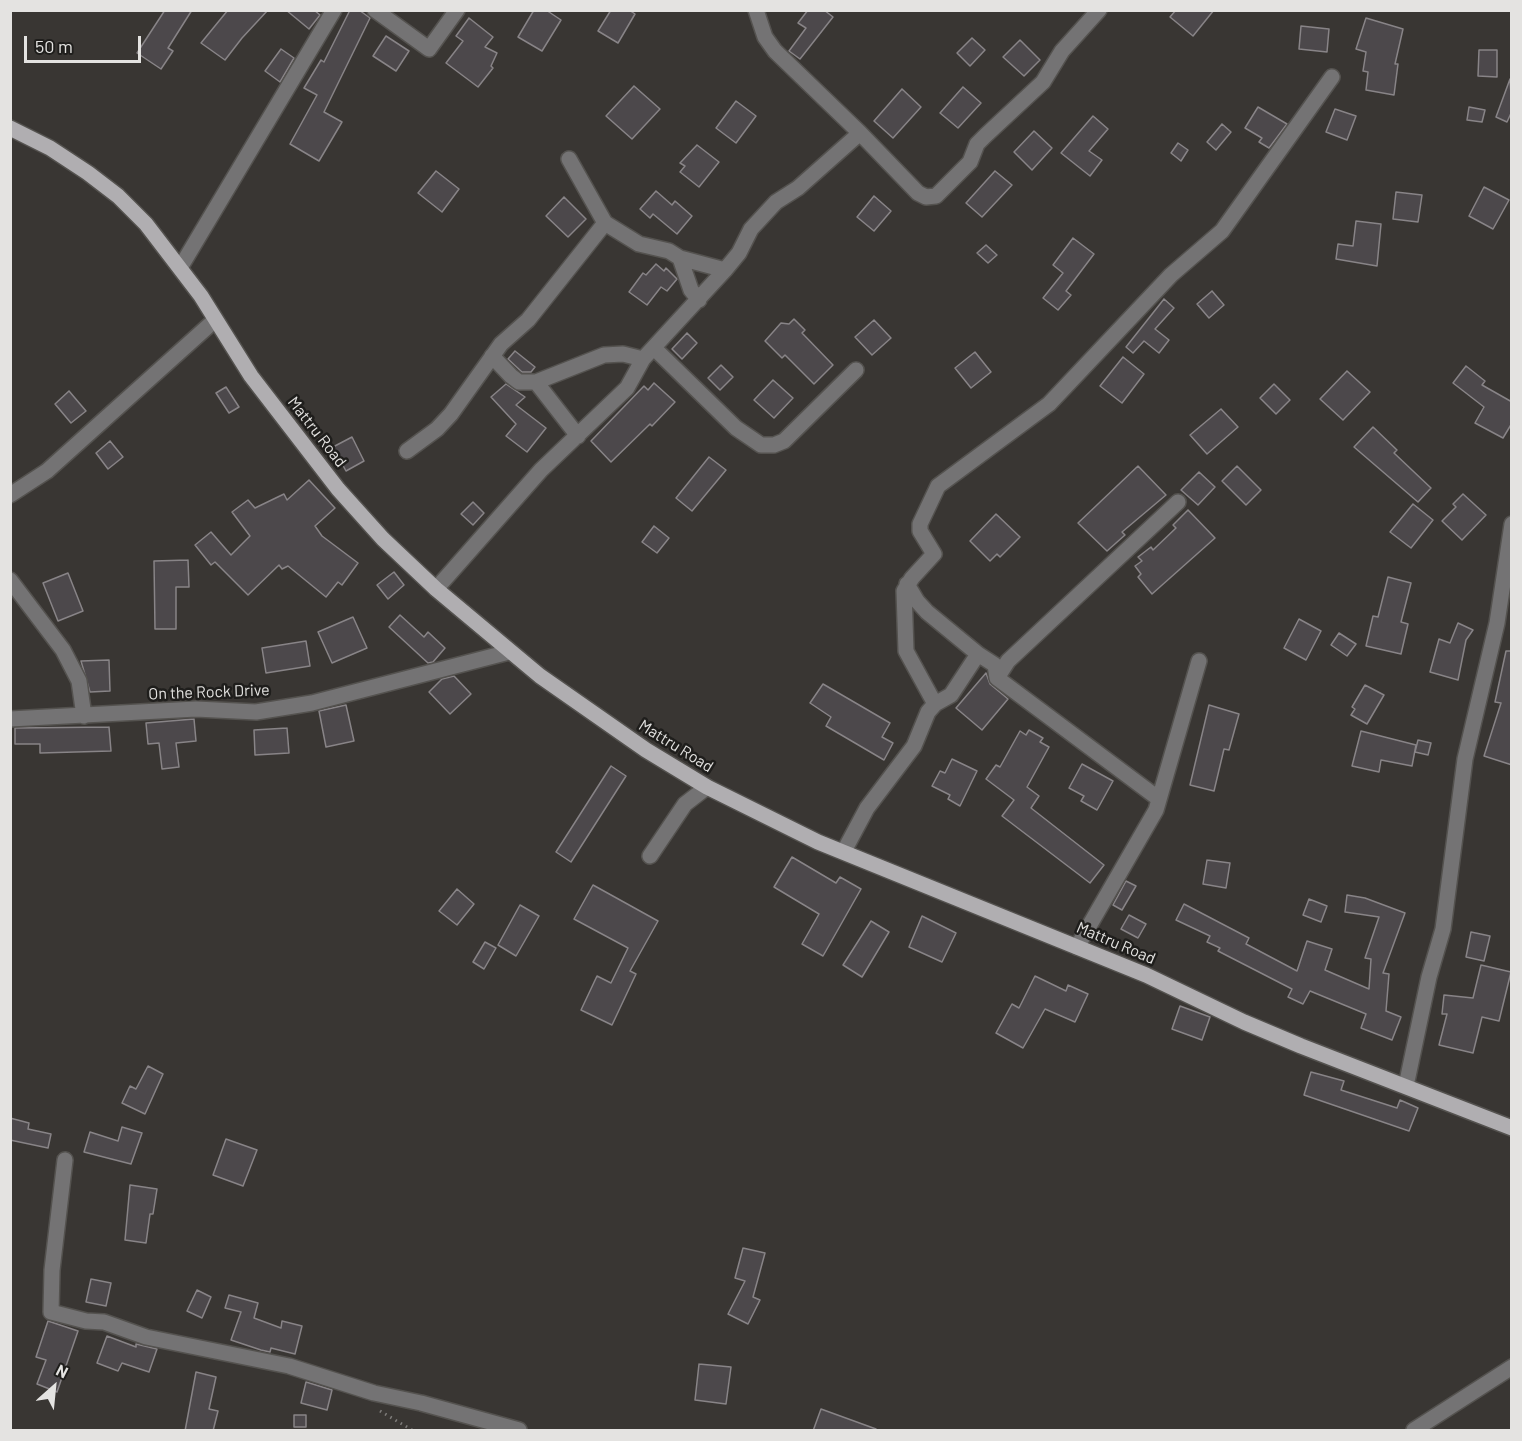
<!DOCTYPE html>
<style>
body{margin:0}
#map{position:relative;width:1522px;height:1441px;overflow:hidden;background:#393633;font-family:Barlow,sans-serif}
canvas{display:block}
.frame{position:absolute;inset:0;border:12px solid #e4e3e1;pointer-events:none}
.north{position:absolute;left:24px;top:1357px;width:60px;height:60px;-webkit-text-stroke:4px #1f1e1c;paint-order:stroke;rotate:27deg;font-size:16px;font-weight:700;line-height:24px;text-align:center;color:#e4e3e1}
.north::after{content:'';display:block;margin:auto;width:21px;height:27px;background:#e4e3e1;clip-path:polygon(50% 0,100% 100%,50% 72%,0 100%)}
.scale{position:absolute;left:24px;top:36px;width:117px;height:27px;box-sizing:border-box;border:3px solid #e4e3e1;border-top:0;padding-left:8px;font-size:18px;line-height:21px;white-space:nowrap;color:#e4e3e1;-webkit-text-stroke:4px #1f1e1c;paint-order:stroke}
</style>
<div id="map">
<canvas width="1522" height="1441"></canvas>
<div class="frame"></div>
<div class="north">N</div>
<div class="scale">50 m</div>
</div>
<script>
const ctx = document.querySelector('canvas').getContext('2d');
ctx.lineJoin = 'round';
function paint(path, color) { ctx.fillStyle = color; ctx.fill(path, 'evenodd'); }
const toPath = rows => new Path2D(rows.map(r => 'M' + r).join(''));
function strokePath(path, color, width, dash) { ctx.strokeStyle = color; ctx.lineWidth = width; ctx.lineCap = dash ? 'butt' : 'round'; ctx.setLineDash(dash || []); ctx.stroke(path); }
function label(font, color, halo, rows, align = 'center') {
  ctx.font = font + ' Barlow,sans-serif'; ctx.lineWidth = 5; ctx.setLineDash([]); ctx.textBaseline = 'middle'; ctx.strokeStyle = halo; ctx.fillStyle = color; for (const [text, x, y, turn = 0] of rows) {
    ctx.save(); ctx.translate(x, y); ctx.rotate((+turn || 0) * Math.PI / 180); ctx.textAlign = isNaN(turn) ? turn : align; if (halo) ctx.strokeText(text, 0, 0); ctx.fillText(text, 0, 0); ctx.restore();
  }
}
const building = toPath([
 [165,10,192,10,168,48,173,51,161,69,137,53,165,10],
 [228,10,268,10,242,38,225,60,201,43,228,10],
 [286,10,314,10,320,15,309,29,286,10],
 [350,10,359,10,370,18,324,112,342,122,319,161,290,144,317,95,304,88,321,60,324,62,350,10],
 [534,10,546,10,561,20,542,51,518,37,534,10],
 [611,10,629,10,635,14,618,43,598,31,611,10],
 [808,10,824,10,833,17,800,59,789,51,806,28,798,23,808,10],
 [1176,10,1214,10,1193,36,1170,17,1176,10],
 [469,18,493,37,485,47,497,53,491,66,493,68,478,87,446,63,463,41,456,36,469,18],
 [1366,18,1403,29,1395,64,1398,64,1394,95,1366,90,1368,72,1363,71,1366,52,1356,49,1366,18],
 [1301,26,1329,29,1327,52,1299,49,1301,26],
 [386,36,409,51,396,71,373,56,386,36],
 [972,38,985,50,970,66,957,53,972,38],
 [1020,40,1040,60,1024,76,1003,57,1020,40],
 [281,49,294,58,280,82,265,71,281,49],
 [1479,50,1497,50,1497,77,1478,76,1479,50],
 [1510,79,1512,111,1507,122,1496,117,1510,79],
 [634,86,660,109,632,139,606,116,634,86],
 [963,87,981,103,958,128,940,113,963,87],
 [902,89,921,107,893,138,874,121,902,89],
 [736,101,756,116,736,143,716,128,736,101],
 [1258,107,1287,124,1269,148,1259,142,1262,138,1245,128,1258,107],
 [1469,107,1485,110,1482,122,1467,120,1469,107],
 [1335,109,1356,116,1347,140,1326,132,1335,109],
 [1093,116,1108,129,1089,151,1102,160,1090,176,1061,153,1093,116],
 [1222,124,1231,132,1216,150,1207,142,1222,124],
 [1034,131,1052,148,1032,170,1014,152,1034,131],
 [1178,143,1188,150,1181,161,1171,153,1178,143],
 [697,145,719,162,699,187,680,172,685,166,680,163,697,145],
 [436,171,459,189,442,212,418,193,436,171],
 [995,171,1012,185,982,217,966,203,995,171],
 [1484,187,1509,200,1493,229,1469,216,1484,187],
 [656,191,672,205,675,201,692,216,677,234,653,214,650,218,640,209,656,191],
 [1396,192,1422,195,1418,222,1393,219,1396,192],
 [874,196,891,211,874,231,857,217,874,196],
 [564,197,586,219,568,237,546,216,564,197],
 [1356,221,1381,224,1377,266,1336,259,1338,244,1353,246,1356,221],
 [1073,238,1094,254,1066,291,1071,295,1058,310,1043,298,1063,273,1053,265,1073,238],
 [986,245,997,255,988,263,977,253,986,245],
 [656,264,664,271,666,268,677,279,667,291,661,287,647,305,629,292,643,273,646,275,656,264],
 [1212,291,1224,305,1209,318,1197,304,1212,291],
 [1164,299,1174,308,1155,329,1169,340,1159,353,1144,341,1133,353,1126,347,1164,299],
 [794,319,805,330,802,333,833,365,814,384,785,355,782,358,765,341,781,323,789,324,794,319],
 [874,320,891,338,872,355,855,337,874,320],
 [687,333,697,343,682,359,672,349,687,333],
 [515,351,535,367,531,372,522,372,508,359,515,351],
 [975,352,991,372,971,388,955,368,975,352],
 [1123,357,1144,374,1122,403,1100,386,1123,357],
 [721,365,733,377,720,390,708,378,721,365],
 [1466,366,1485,381,1482,385,1512,402,1512,423,1503,438,1475,423,1484,407,1453,383,1466,366],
 [1347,371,1370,392,1343,420,1320,399,1347,371],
 [773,380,793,398,774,418,754,400,773,380],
 [654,383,675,402,652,426,650,424,611,462,591,441,644,386,648,390,654,383],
 [506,384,525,397,516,405,546,428,527,452,506,436,516,424,491,397,506,384],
 [1274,384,1290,400,1276,414,1260,398,1274,384],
 [226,387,239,407,229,413,216,393,226,387],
 [69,391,86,411,71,423,55,404,69,391],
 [1221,409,1238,427,1207,454,1190,435,1221,409],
 [1373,427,1397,450,1394,453,1431,488,1418,502,1354,447,1373,427],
 [352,437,364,461,346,471,333,447,352,437],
 [110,441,123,457,108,469,96,453,110,441],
 [709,457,726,470,692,511,676,498,709,457],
 [1138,466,1166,495,1122,532,1125,535,1107,551,1078,523,1138,466],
 [1237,466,1261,490,1246,505,1222,481,1237,466],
 [1199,472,1215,487,1198,505,1181,490,1199,472],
 [309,480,335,508,315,526,322,536,358,563,342,585,338,582,326,597,288,566,282,569,279,565,248,595,215,562,211,565,195,545,211,532,231,555,250,536,232,512,248,500,255,508,284,494,287,500,309,480],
 [1463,494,1486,515,1462,540,1442,521,1456,507,1453,504,1463,494],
 [473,502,484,513,473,525,461,514,473,502],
 [1413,504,1433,520,1411,548,1390,532,1413,504],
 [1188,510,1215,538,1152,594,1138,577,1141,574,1135,566,1142,561,1138,557,1151,547,1153,550,1176,528,1173,525,1188,510],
 [996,514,1020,537,1000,557,997,554,990,561,970,541,996,514],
 [654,526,669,538,657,553,642,542,654,526],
 [188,560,189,587,176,587,176,629,155,629,154,561,188,560],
 [394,572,404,585,388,599,377,585,394,572],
 [68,573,83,611,58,621,43,583,68,573],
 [1388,577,1411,583,1401,622,1408,624,1401,654,1366,646,1373,616,1378,617,1388,577],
 [400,615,424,637,428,632,445,648,433,662,428,663,389,627,400,615],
 [353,617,367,648,332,663,318,632,353,617],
 [1299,619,1321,631,1306,660,1284,648,1299,619],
 [1458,623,1473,630,1466,640,1458,680,1430,672,1439,639,1450,643,1458,623],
 [1339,633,1356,644,1347,656,1331,645,1339,633],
 [306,641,310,666,266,673,262,648,306,641],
 [1506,651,1512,651,1512,765,1484,756,1501,703,1495,702,1506,651],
 [109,660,110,691,90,692,81,661,109,660],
 [986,673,990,684,1008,699,982,730,956,708,986,673],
 [454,676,471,694,450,714,429,692,442,679,454,676],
 [823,684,890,723,882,737,893,743,884,760,826,726,831,717,810,703,823,684],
 [1365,685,1384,695,1367,724,1351,715,1355,709,1352,707,1365,685],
 [346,705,354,741,326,747,319,711,346,705],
 [1209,705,1239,714,1229,750,1224,749,1214,791,1190,785,1209,705],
 [194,719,196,741,176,743,179,767,162,769,159,743,148,744,146,723,194,719],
 [109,727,111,751,40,753,40,744,15,744,15,728,109,727],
 [287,728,289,753,255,755,254,730,287,728],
 [1029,730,1043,738,1040,742,1049,747,1027,787,1039,796,1031,808,1104,865,1090,883,1002,816,1014,800,986,779,996,765,1000,767,1020,731,1026,735,1029,730],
 [1361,731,1416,745,1412,766,1381,760,1379,772,1352,766,1361,731],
 [1418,740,1431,743,1428,755,1415,752,1418,740],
 [952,759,977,771,960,806,948,799,950,795,932,786,940,771,945,773,952,759],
 [1082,764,1113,781,1097,810,1081,801,1084,796,1069,788,1082,764],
 [611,766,626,776,571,862,556,852,611,766],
 [792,857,836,883,840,877,861,889,823,956,802,944,819,914,774,887,792,857],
 [1207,860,1230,863,1226,888,1203,884,1207,860],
 [1126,881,1136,886,1122,910,1113,905,1126,881],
 [593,885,658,921,630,971,636,974,612,1025,581,1010,597,976,611,983,628,948,574,919,593,885],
 [457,889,474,904,457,925,439,911,457,889],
 [1347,895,1365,898,1405,913,1383,973,1389,974,1386,1011,1401,1017,1392,1040,1361,1028,1366,1014,1310,991,1303,1004,1288,997,1292,989,1218,951,1220,948,1207,942,1210,936,1176,920,1184,904,1249,938,1246,944,1297,971,1307,941,1332,949,1325,970,1369,989,1371,959,1365,958,1379,917,1345,912,1347,895],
 [1309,899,1327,906,1321,922,1303,915,1309,899],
 [520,905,539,916,516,956,498,945,520,905],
 [1129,915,1146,924,1138,938,1121,929,1129,915],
 [922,916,956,933,942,962,909,947,922,916],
 [871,921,889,932,862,977,843,965,871,921],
 [1471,932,1490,936,1484,961,1466,957,1471,932],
 [485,942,496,948,484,969,473,962,485,942],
 [1481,965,1511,972,1499,1021,1482,1017,1473,1053,1439,1045,1447,1014,1442,1014,1444,995,1473,998,1481,965],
 [1035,976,1066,991,1068,985,1088,994,1075,1022,1045,1009,1023,1048,996,1033,1012,1004,1019,1008,1035,976],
 [1180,1006,1210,1017,1202,1040,1172,1029,1180,1006],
 [148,1066,163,1074,145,1114,122,1103,130,1086,136,1089,148,1066],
 [1311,1072,1344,1081,1341,1090,1397,1108,1400,1100,1418,1108,1409,1131,1304,1095,1311,1072],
 [10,1118,29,1123,28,1129,51,1134,48,1148,10,1140,10,1118],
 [122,1127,142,1133,131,1164,84,1152,90,1132,118,1141,122,1127],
 [226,1139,257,1150,243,1186,213,1175,226,1139],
 [130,1185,157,1189,153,1214,150,1214,146,1243,125,1240,130,1185],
 [743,1248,765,1253,753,1297,760,1300,748,1324,728,1314,745,1281,735,1278,743,1248],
 [91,1279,111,1283,106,1306,86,1302,91,1279],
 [197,1290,211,1297,202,1318,187,1311,197,1290],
 [229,1295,258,1303,254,1318,281,1328,282,1321,302,1326,295,1354,271,1348,270,1352,261,1350,231,1340,241,1312,225,1308,229,1295],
 [48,1321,78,1331,57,1392,37,1384,46,1360,36,1357,48,1321],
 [107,1336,136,1347,136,1344,157,1349,149,1372,122,1363,118,1371,97,1363,107,1336],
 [699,1364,731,1367,726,1404,695,1400,699,1364],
 [196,1372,216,1377,209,1409,218,1411,213,1431,185,1431,196,1372],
 [306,1382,332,1390,327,1410,301,1403,306,1382],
 [821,1409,876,1429,875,1431,813,1431,821,1409],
 [294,1415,306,1415,306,1427,294,1427,294,1415]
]);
paint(building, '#4c484b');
strokePath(building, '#888487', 1.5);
const minor = toPath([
 [375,10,429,49,457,10],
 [756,10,765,37,775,51,860,133],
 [605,223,639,244,669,251,680,258,691,290,699,300],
 [680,258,725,270],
 [180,268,334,10],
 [654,348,736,428,761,445,774,445,784,441,856,370],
 [492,356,511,376,519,382,536,382,604,355,623,354,643,359],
 [536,382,578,436],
 [407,451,437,429,451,414,501,344,528,320,605,223,569,159],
 [10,495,47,471,215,320],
 [10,580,63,650,79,681,84,716],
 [907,584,917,601,927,612,978,654],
 [436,589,541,470,627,388,643,359,725,270,739,253,751,229,776,202,798,188,860,133,918,193,926,197,936,196,970,162,977,144,986,135,1043,82,1062,51,1099,10],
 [997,678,1159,799],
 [935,704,951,695,978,654,995,665,997,678,1008,661,1178,502],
 [10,719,196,709,256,712,312,703,509,652],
 [844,851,867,808,914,746,928,712,935,704,906,651,904,591,912,578,934,554,920,531,920,524,938,486,1049,404,1171,275,1222,231,1332,77],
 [650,856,685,804,707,787],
 [1077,947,1156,810,1199,661],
 [1406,1086,1429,977,1443,929,1465,759,1497,623,1512,524],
 [65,1160,52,1270,51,1312,86,1321,104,1322,146,1337,289,1366,374,1393,421,1403,519,1430],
 [1414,1430,1512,1367]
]);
const major = toPath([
 [10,128,50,148,88,173,118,196,146,224,201,296,251,376,338,489,383,539,436,589,540,676,646,750,707,787,818,842,1146,975,1244,1022,1301,1046,1512,1128]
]);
strokePath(minor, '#54524f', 18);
strokePath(major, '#54524f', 18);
strokePath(toPath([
 [380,1411,412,1430]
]), '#7f7d7b', 3, [1.5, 4.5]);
strokePath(minor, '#747374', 15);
strokePath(major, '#b0aeb1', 15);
label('16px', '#e4e3e1', '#1f1e1c', [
 ["Mattru Road",317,432,52],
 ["On the Rock Drive",209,692,-2],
 ["Mattru Road",676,746,32],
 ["Mattru Road",1116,943,23]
]);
</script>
